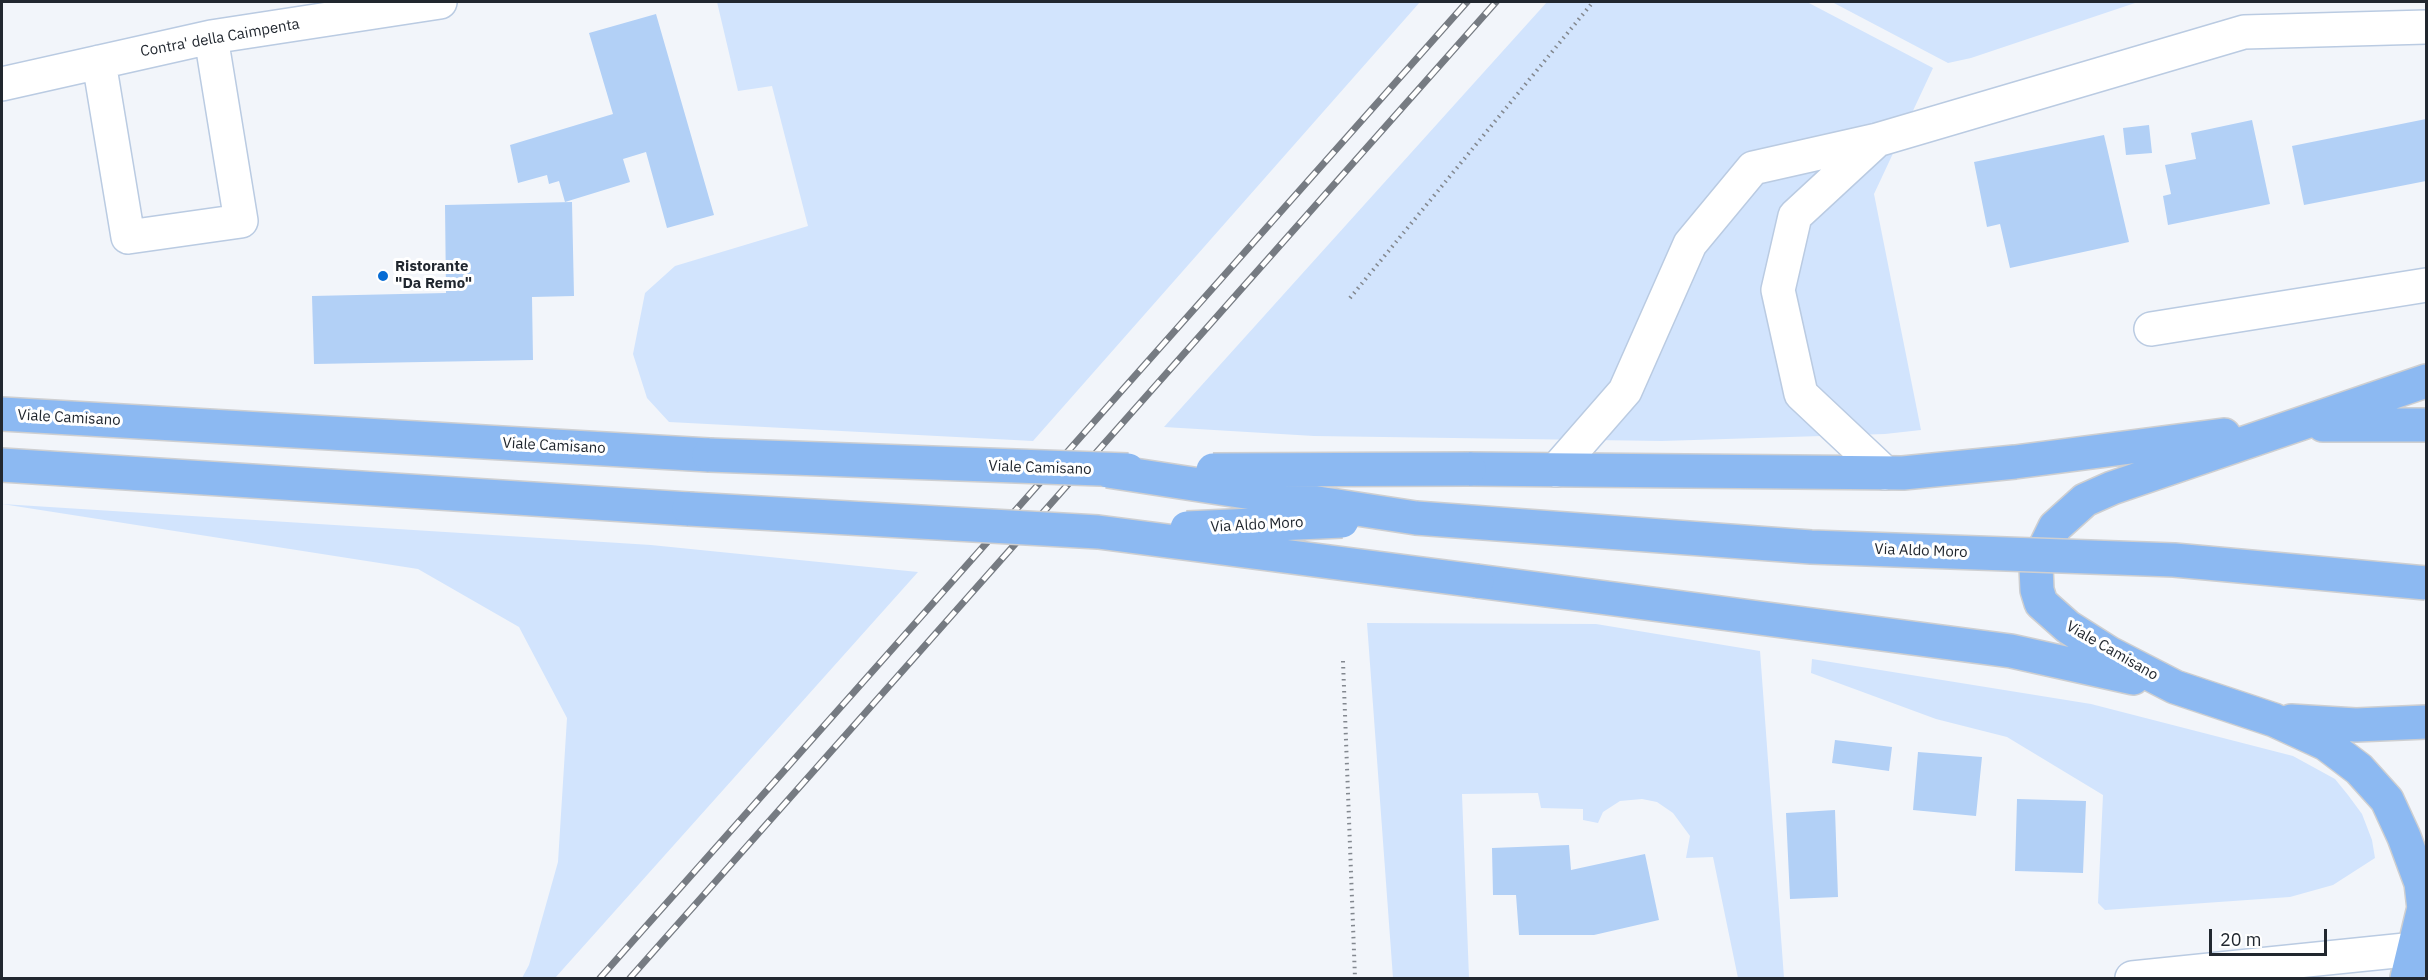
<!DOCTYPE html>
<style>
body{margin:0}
#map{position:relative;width:2428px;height:980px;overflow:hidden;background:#f2f5fa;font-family:"IBM Plex Sans",sans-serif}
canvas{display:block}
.frame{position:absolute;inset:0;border:3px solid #21272f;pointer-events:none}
.scale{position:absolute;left:2209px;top:929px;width:118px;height:27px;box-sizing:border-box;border:3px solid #21272f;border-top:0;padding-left:8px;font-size:18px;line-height:21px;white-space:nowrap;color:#21272f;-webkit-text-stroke:4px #fff;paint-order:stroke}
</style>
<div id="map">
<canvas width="2428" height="980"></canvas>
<div class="frame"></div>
<div class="scale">20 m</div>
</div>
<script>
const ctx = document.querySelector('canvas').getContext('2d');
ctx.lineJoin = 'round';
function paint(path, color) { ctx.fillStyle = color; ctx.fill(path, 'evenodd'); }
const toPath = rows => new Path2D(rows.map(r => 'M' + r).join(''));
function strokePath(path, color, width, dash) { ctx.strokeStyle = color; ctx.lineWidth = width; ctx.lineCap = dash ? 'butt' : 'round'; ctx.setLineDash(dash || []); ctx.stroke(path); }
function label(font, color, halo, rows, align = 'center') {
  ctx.font = font + ' "IBM Plex Sans",sans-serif'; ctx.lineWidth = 6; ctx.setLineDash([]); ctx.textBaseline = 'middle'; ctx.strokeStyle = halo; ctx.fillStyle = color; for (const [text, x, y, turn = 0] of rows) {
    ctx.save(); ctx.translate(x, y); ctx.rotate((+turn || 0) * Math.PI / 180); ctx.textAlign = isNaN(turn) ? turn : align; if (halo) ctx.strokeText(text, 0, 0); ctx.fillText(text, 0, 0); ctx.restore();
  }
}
paint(toPath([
 [717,2,1420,2,1033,441,669,422,647,398,633,354,645,293,675,266,808,226,772,86,738,91],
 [1547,2,1807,2,1933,68,1874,194,1921,430,1885,434,1662,441,1314,436,1164,427],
 [1832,2,2138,2,1971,58,1948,63],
 [2,504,651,545,918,572,555,978,522,978,529,965,558,862,567,718,519,627,418,569],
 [1367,623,1596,624,1760,651,1784,978,1738,978,1713,857,1686,858,1690,836,1673,813,1657,802,1642,799,1620,801,1603,812,1598,823,1583,820,1583,809,1541,808,1538,793,1462,794,1469,978,1393,978],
 [1812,659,2091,704,2293,756,2335,779,2348,795,2362,814,2372,840,2375,858,2333,885,2290,897,2105,910,2098,903,2103,795,2007,737,1936,719,1811,673]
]), '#d2e4fd');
paint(toPath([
 [656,14,714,215,667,228,646,152,623,159,630,182,565,202,559,181,549,184,547,175,518,183,510,145,613,114,589,33],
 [2426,119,2426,181,2304,205,2292,146],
 [2252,120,2270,204,2168,225,2163,196,2171,194,2165,165,2196,159,2191,133],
 [2149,125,2152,153,2126,155,2123,128],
 [2104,135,2129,242,2010,268,2000,224,1987,227,1974,162],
 [572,202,574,296,532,297,533,360,314,364,312,296,446,293,445,205],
 [1835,740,1892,747,1889,771,1832,763],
 [1918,752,1982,757,1976,816,1913,810],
 [2017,799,2086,801,2083,873,2015,871],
 [1835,810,1838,897,1790,899,1786,813],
 [1569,845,1571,870,1645,854,1659,920,1594,935,1519,935,1516,895,1493,895,1492,848]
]), '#b2d0f6');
const minor = toPath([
 [99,62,128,237,241,221,211,37],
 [2,84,211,37,440,2],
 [1875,142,1795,216,1778,290,1801,394,1885,473],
 [2151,329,2426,285],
 [1556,470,1625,391,1690,244,1753,168,1877,140,2244,32,2426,27],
 [2132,978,2415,949]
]);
const major = toPath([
 [2,414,709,455],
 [2323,425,2426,425],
 [2,465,689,509],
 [1469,469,1903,473,2015,462,2224,435],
 [1477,581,2011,651,2133,678],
 [2291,721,2356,725,2426,722],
 [2424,909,2421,883,2404,837,2387,800,2359,769,2326,744,2274,720,2175,687,2109,653,2068,627,2041,603,2037,590,2036,566,2055,527,2085,500,2112,488,2426,381],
 [2407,978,2426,899]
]);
strokePath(minor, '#bacbe2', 36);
strokePath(major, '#cecfd1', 36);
strokePath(toPath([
 [1350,298,1593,2],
 [1343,661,1355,978]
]), '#83888f', 4, [1.5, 4.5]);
strokePath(minor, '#fff', 33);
strokePath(major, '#8cb9f2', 33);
const rail = toPath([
 [600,978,1467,2],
 [630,978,1496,2]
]);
strokePath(rail, '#767b82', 7);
strokePath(rail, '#fff', 4.5, [14]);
const majorBridge = toPath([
 [709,455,1128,470],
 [1213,470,1469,469],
 [1108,471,1416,518,1811,547,2174,560,2426,583],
 [689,509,1098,532,1477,581],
 [1187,528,1342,521]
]);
strokePath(majorBridge, '#cecfd1', 36, []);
strokePath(majorBridge, '#8cb9f2', 33);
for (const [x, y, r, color] of [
 [383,276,6,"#076cd4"]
]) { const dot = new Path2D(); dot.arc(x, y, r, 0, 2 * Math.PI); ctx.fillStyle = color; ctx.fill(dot); strokePath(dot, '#fff', 2); }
label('15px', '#21272f', '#fff', [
 ["Contra' della Caimpenta",220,38,-10],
 ["Viale Camisano",69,418,3],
 ["Viale Camisano",554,446,3],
 ["Viale Camisano",1040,468,2],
 ["Via Aldo Moro",1257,525,-3],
 ["Via Aldo Moro",1921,551,2],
 ["Viale Camisano",2112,651,30]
]);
label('bold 15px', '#21272f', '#fff', [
 ["Ristorante",395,267],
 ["\"Da Remo\"",395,284]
], 'left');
</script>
